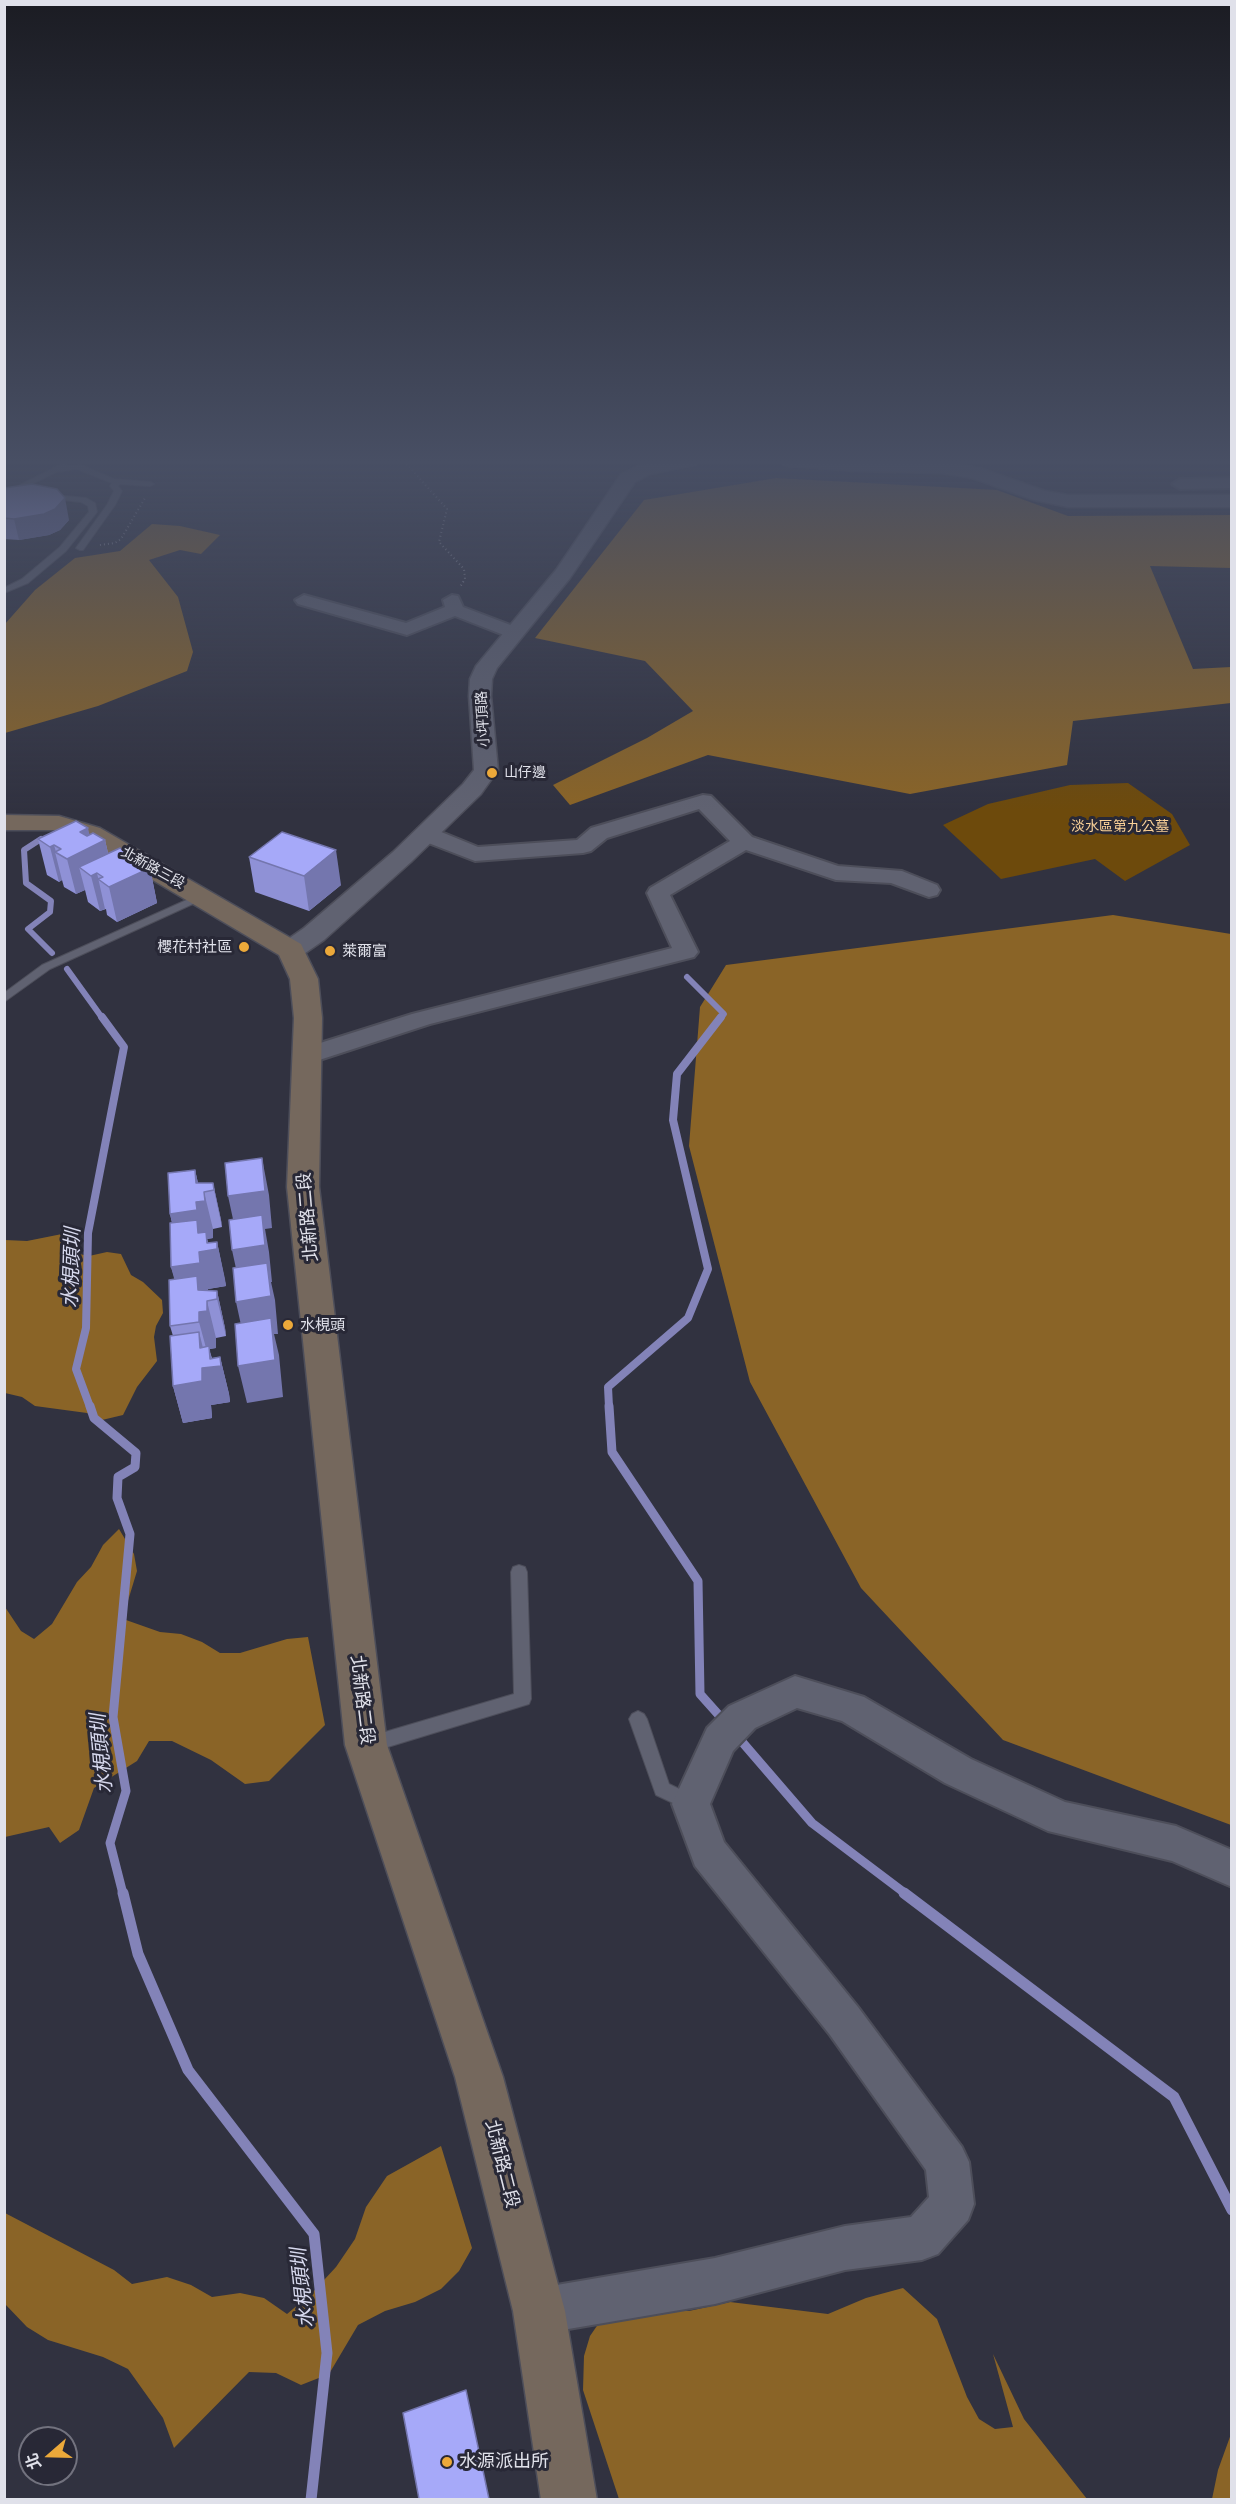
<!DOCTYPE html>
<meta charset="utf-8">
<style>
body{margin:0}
#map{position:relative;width:1236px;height:2504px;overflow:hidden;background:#313240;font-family:Mulish,"Noto Sans TC",sans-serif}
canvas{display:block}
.frame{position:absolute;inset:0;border:6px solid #e0e1ea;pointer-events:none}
.north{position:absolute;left:18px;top:2426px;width:60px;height:60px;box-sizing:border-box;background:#282836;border:2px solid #72727e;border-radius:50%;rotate:250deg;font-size:16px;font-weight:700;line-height:24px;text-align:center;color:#e0e1ea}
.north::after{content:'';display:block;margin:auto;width:21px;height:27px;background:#eca93a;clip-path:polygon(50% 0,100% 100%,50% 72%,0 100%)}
</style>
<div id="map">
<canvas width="1236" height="2504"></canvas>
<div class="frame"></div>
<div class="north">北</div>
</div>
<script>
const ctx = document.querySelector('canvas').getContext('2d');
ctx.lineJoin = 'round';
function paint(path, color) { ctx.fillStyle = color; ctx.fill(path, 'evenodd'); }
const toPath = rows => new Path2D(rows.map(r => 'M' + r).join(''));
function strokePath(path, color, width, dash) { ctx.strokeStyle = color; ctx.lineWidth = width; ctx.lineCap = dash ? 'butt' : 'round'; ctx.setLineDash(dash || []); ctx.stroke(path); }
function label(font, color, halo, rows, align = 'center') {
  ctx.font = font + ' Mulish,"Noto Sans TC",sans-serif'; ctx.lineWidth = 6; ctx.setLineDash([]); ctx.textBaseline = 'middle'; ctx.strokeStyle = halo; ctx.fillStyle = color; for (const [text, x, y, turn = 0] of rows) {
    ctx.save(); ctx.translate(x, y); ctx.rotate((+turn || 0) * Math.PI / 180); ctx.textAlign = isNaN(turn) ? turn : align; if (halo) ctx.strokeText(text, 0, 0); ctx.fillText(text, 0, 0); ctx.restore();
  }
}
paint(toPath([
 [1128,783,1172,814,1190,845,1125,881,1095,859,1001,879,943,825,988,804,1070,785]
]), '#6d4a0c');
paint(toPath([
 [776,478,997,490,1068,516,1231,515,1231,568,1150,566,1193,669,1231,667,1231,703,1073,721,1067,765,910,794,708,755,570,805,553,785,647,738,693,711,645,661,535,638,644,500],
 [152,524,180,526,220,535,201,554,180,550,149,560,178,597,193,652,187,671,98,706,5,733,5,624,35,590,75,558,120,551],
 [1113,915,1231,934,1231,1825,1003,1740,861,1588,750,1382,689,1146,700,1007,726,965],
 [62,1234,64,1244,74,1253,89,1256,107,1252,121,1254,131,1275,143,1282,162,1300,163,1313,156,1326,154,1337,157,1361,137,1387,123,1415,102,1420,87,1413,35,1406,22,1397,5,1393,5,1240,27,1241],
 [119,1529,134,1554,137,1571,127,1604,126,1620,160,1632,181,1634,202,1642,220,1653,240,1653,287,1639,308,1637,325,1725,269,1781,245,1784,211,1760,172,1741,149,1741,137,1761,94,1788,79,1830,60,1843,49,1827,5,1837,5,1607,21,1631,34,1639,52,1624,77,1582,91,1567,103,1545],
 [441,2146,472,2248,459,2271,441,2289,415,2302,385,2311,358,2325,329,2374,301,2385,276,2373,249,2372,174,2448,163,2418,128,2369,103,2357,48,2340,27,2327,5,2304,5,2213,114,2270,132,2284,167,2277,191,2285,212,2297,240,2293,264,2298,287,2314,312,2293,336,2267,355,2239,366,2207,387,2176],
 [903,2288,937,2319,967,2397,979,2419,995,2429,1013,2427,993,2354,1024,2419,1087,2499,619,2499,583,2390,584,2356,590,2336,603,2317,665,2310,689,2311,730,2302,828,2314,866,2298],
 [1231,2434,1231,2499,1212,2499,1218,2470]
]), '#8a6427');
strokePath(toPath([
 [41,839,24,850,26,883,51,901,50,912,28,929,52,953],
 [67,969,103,1019],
 [687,977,724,1014,720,1019]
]), '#8383b8', 6);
strokePath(toPath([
 [90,1407,76,1369,86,1328,88,1233,124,1047,102,1017],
 [609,1407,608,1387,688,1318,708,1269,673,1120,677,1074,721,1017]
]), '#8383b8', 8);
strokePath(toPath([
 [90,1406,94,1418,136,1453,135,1467,118,1477,117,1498,130,1534,113,1717,126,1791,110,1843,123,1894],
 [609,1406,612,1452,698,1581,700,1694,725,1722],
 [737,1736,812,1823,906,1894]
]), '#8383b8', 9);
strokePath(toPath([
 [123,1893,138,1954,188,2070,314,2234,327,2353,311,2500],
 [904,1893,1174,2097,1232,2210]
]), '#8383b8', 11);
const service = toPath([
 [64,463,67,466,81,465,114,479,150,482,154,484,150,486,120,484,118,486,122,491,115,505,83,550,80,550,76,548,107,505,114,491,110,486,112,483,77,469,56,472,4,498,4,493,64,463],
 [43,494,86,498,95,503,97,512,66,551,28,583,4,593,4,588,22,579,60,547,89,512,88,506,81,502,46,498,42,496,43,494],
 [202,893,206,894,206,898,50,969,4,1002,4,993,42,965,202,893],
 [519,1565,525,1567,527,1572,531,1699,529,1704,368,1753,362,1751,359,1745,362,1739,368,1737,514,1694,511,1572,513,1567,519,1565],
 [638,1711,644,1714,647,1719,669,1784,696,1797,699,1803,696,1809,690,1811,656,1795,629,1719,632,1714,638,1711]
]);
const minor = toPath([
 [1232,478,1232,488,1180,489,1172,484,1180,479,1232,478],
 [304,595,406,623,445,607,443,600,452,595,458,596,463,607,521,629,523,633,514,639,455,616,407,635,298,604,295,600,304,595],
 [703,795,711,796,752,837,838,866,902,871,937,885,940,890,937,895,929,897,891,883,836,880,746,850,670,895,698,952,694,957,430,1024,307,1064,298,1062,294,1056,298,1050,412,1014,672,948,647,893,650,888,730,841,699,809,607,838,591,851,583,853,475,861,418,839,415,834,418,829,434,829,478,847,577,840,591,828,703,795],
 [795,1676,864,1697,971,1759,1065,1802,1176,1826,1232,1850,1232,1887,1172,1861,1048,1831,945,1783,842,1721,797,1708,755,1728,733,1751,710,1804,724,1842,858,2007,962,2147,969,2162,974,2204,968,2220,938,2254,922,2260,845,2270,715,2304,539,2334,523,2327,516,2311,523,2295,539,2288,715,2258,845,2226,911,2217,929,2197,926,2170,830,2035,695,1866,672,1804,707,1728,729,1706,795,1676]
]);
const tertiary = toPath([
 [663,461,698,461,695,465,650,474,635,482,570,578,497,668,492,679,491,696,498,770,481,794,411,862,324,940,301,956,291,958,281,956,277,950,281,944,304,928,393,852,463,784,474,770,469,696,470,679,476,666,556,570,621,474,638,466,663,461],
 [777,461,941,461,983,469,1045,491,1068,495,1232,495,1232,507,1068,507,1034,500,972,478,941,473,856,471,786,466,777,461]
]);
const secondary = toPath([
 [4,815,59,816,100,828,301,944,318,979,322,1018,319,1187,387,1745,503,2077,565,2311,597,2500,541,2500,513,2311,455,2077,345,1745,287,1187,294,1018,290,979,279,955,82,838,57,830,4,830,4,815]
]);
strokePath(service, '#4d4e5a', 2);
strokePath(minor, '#4d4e5a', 4);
strokePath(tertiary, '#4d4e5a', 3);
strokePath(secondary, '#4d4e5a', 3);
strokePath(toPath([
 [404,461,447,509,439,542,464,569,465,579,460,587],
 [100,545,115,543,121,539,145,498],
 [4,572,6,570]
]), '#898a96', 2, [1, 3]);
paint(service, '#606271');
paint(minor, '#606271');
paint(tertiary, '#606271');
paint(secondary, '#75685d');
paint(toPath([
 [4,488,69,520,60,530,49,535,19,540,4,539],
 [89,835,105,840,108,853,131,856,133,862,150,868,157,903,117,922,107,915,106,909,100,911,88,902,85,890,76,894,64,887,62,880,59,882,47,875,38,839],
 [249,857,341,885,309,911,255,892],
 [195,1170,198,1183,213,1183,221,1220,222,1227,213,1229,213,1238,207,1239,208,1243,217,1242,226,1286,208,1289,208,1291,217,1291,225,1328,226,1336,216,1338,216,1348,209,1349,212,1358,220,1357,229,1394,230,1402,211,1405,212,1418,183,1423,173,1386,173,1336,170,1326,175,1279,171,1267,172,1223,170,1214]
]), '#8f91d6');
paint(toPath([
 [65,498,69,520,60,530,49,535,19,540,14,519],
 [88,828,92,846,105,840,113,875,103,877,97,873,105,909,100,911,91,876,79,867,85,890,76,894,67,859,80,832],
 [54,845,56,852,55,852,62,880,59,882,50,847],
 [336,850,341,885,309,911,304,876],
 [131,856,135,874,150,868,157,903,117,922,109,887,126,858],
 [262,1158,269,1195,272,1228,265,1229,269,1252,272,1282,271,1282,275,1300,278,1334,274,1334,279,1355,283,1397,247,1403,238,1366,244,1339,236,1302,240,1287,232,1250,236,1233,228,1196],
 [195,1170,202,1201,204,1192,213,1229,213,1238,207,1239,210,1250,217,1242,225,1279,226,1286,208,1289,208,1300,207,1301,216,1338,216,1348,209,1349,214,1367,220,1357,229,1394,230,1402,211,1405,212,1418,183,1423,173,1386,200,1348,199,1332,208,1368,209,1359,199,1322,181,1304,171,1267,179,1251,170,1214,196,1202],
 [213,1183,221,1220,222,1227,214,1190],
 [217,1291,225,1328,226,1336,217,1299]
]), '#7476ae');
const building = toPath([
 [32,484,57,489,65,498,55,509,44,514,14,519,4,518,4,488,32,484],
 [76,821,88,828,80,832,87,836,93,833,105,840,67,859,55,852,61,849,54,845,50,847,38,839,76,821],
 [282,832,336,850,304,876,249,857,282,832],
 [120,848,131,856,126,858,132,863,138,860,150,868,109,887,98,879,103,877,97,873,91,876,79,867,120,848],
 [262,1158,265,1191,228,1196,225,1163,262,1158],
 [195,1170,196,1183,213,1183,214,1190,204,1192,205,1201,196,1202,197,1210,170,1214,168,1173,195,1170],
 [262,1215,265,1245,232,1250,229,1220,262,1215],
 [197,1220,198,1233,206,1232,207,1243,217,1242,217,1249,199,1252,200,1263,171,1267,170,1223,197,1220],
 [267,1263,271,1296,236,1302,233,1268,267,1263],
 [197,1276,198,1290,217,1291,217,1299,207,1301,207,1311,199,1312,199,1322,170,1326,169,1280,197,1276],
 [271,1318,275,1360,238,1366,235,1324,271,1318],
 [199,1332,200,1348,209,1346,210,1359,220,1357,221,1366,202,1368,202,1381,173,1386,170,1336,199,1332],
 [466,2390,489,2499,419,2499,403,2413,466,2390]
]);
paint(building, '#a6a9f9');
strokePath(building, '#7476ae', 1.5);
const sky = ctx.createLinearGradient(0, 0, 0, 811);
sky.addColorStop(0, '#1b1c23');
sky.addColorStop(0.57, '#484f64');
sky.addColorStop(1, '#484f6400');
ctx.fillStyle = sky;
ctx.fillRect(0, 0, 1236, 811);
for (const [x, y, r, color] of [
 [492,773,6,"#eca93a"],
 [244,947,6,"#eca93a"],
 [330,951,6,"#eca93a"],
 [288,1325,6,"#eca93a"],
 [447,2462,6,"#eca93a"]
]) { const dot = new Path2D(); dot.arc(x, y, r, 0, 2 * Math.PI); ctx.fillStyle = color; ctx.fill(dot); strokePath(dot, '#282836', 2); }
label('14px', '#e0e1ea', '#282836', [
 ["小坪頂路",483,719,-93],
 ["北新路三段",153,868,29]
]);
label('14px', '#e0e1ea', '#282836', [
 ["山仔邊",504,773]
], 'left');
label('14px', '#fad198', '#282836', [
 ["淡水區第九公墓",1120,827]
]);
label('15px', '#e0e1ea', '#282836', [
 ["櫻花村社區",232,947,"right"],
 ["萊爾富",342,951],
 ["水梘頭",300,1325]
], 'left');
label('18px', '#e0e1ea', '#282836', [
 ["北新路二段",308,1217,-95],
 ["北新路二段",362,1700,83],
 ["北新路二段",502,2164,76]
]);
label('18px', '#e0e1ea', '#282836', [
 ["水源派出所",459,2462]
], 'left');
label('italic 20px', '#d7d9ee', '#282836', [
 ["水梘頭圳",72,1268,-88],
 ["水梘頭圳",102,1754,-95],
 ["水梘頭圳",303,2288,-96]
]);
</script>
